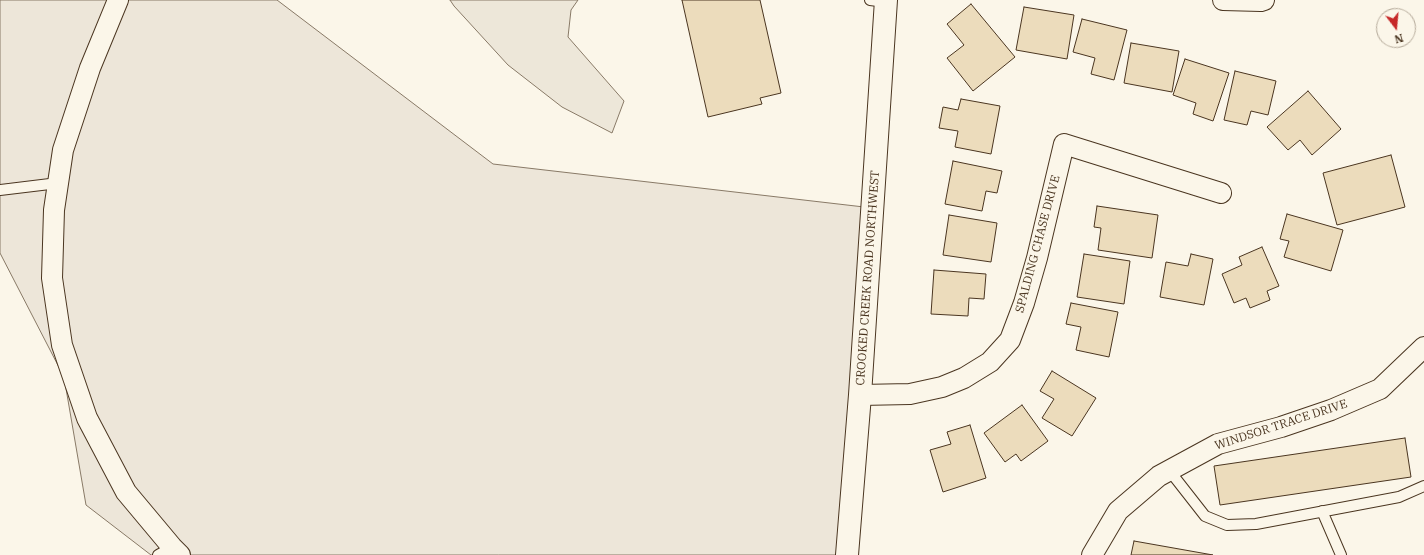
<!DOCTYPE html>
<style>
body{margin:0}
#map{position:relative;width:1424px;height:555px;overflow:hidden;background:#fbf6e9;font-family:"IBM Plex Serif",serif}
canvas{display:block}
.north{position:absolute;left:1376px;top:8px;width:40px;height:40px;box-sizing:border-box;background:#fbf6e9;border:1px solid #b4a999;border-radius:50%;rotate:164deg;font-size:11px;font-weight:700;line-height:16px;text-align:center;color:#4a3520}
.north::after{content:'';display:block;margin:auto;width:14px;height:18px;background:#c62828;clip-path:polygon(50% 0,100% 100%,50% 72%,0 100%)}
</style>
<div id="map">
<canvas width="1424" height="555"></canvas>
<div class="north">N</div>
</div>
<script>
const ctx = document.querySelector('canvas').getContext('2d');
ctx.lineJoin = 'round';
function paint(path, color) { ctx.fillStyle = color; ctx.fill(path, 'evenodd'); }
const toPath = rows => new Path2D(rows.map(r => 'M' + r).join(''));
function strokePath(path, color, width, dash) { ctx.strokeStyle = color; ctx.lineWidth = width; ctx.lineCap = dash ? 'butt' : 'round'; ctx.setLineDash(dash || []); ctx.stroke(path); }
function label(font, color, halo, rows, align = 'center') {
  ctx.font = font + ' "IBM Plex Serif",serif'; ctx.lineWidth = 3; ctx.setLineDash([]); ctx.textBaseline = 'middle'; ctx.strokeStyle = halo; ctx.fillStyle = color; for (const [text, x, y, turn = 0] of rows) {
    ctx.save(); ctx.translate(x, y); ctx.rotate((+turn || 0) * Math.PI / 180); ctx.textAlign = isNaN(turn) ? turn : align; if (halo) ctx.strokeText(text, 0, 0); ctx.fillText(text, 0, 0); ctx.restore();
  }
}
const green = toPath([
 [0,0,277,0,493,164,864,207,846,555,151,555,86,505,64,377,0,253,0,0]
]);
paint(green, '#ede6d9');
strokePath(green, '#887966', 1);
const parking = toPath([
 [450,0,578,0,571,10,568,37,624,101,612,133,562,107,508,65,454,6,450,0]
]);
paint(parking, '#ede7d9');
strokePath(parking, '#887966', 1);
const building = toPath([
 [682,0,760,0,781,93,760,98,762,104,708,117,682,0],
 [971,4,1015,57,973,91,947,58,964,45,947,24,971,4],
 [1024,7,1074,15,1067,59,1016,50,1024,7],
 [1082,19,1127,30,1114,80,1091,74,1095,58,1073,52,1082,19],
 [1131,43,1179,51,1172,92,1124,83,1131,43],
 [1185,59,1229,73,1213,121,1193,114,1196,103,1173,95,1185,59],
 [1235,71,1276,81,1268,115,1251,111,1247,125,1224,120,1235,71],
 [1308,91,1341,129,1312,155,1300,140,1288,150,1267,127,1308,91],
 [961,99,1000,106,991,154,955,147,958,131,939,128,943,107,958,110,961,99],
 [1391,155,1405,207,1337,225,1323,173,1391,155],
 [953,161,1002,171,997,193,986,191,982,211,945,204,953,161],
 [1097,206,1158,215,1152,258,1098,250,1101,228,1094,227,1097,206],
 [1287,214,1343,230,1331,271,1284,257,1289,241,1280,239,1287,214],
 [949,215,997,223,991,262,943,255,949,215],
 [1262,247,1279,286,1267,291,1270,300,1250,308,1246,298,1234,303,1222,274,1242,265,1239,257,1262,247],
 [1084,254,1130,261,1124,304,1077,297,1084,254],
 [1191,254,1213,259,1204,305,1160,297,1166,262,1188,266,1191,254],
 [934,270,986,274,984,299,969,298,968,316,931,314,934,270],
 [1071,303,1118,312,1109,357,1076,350,1081,327,1066,324,1071,303],
 [1052,371,1096,398,1072,436,1042,418,1054,399,1040,391,1052,371],
 [1022,405,1048,441,1021,461,1016,454,1005,462,984,433,1022,405],
 [970,425,986,478,943,492,930,450,951,444,947,432,970,425],
 [1405,438,1411,477,1220,505,1214,466,1405,438],
 [1134,541,1213,555,1131,555,1134,541]
]);
paint(building, '#ecdcbc');
strokePath(building, '#4a3520', 1);
const service = toPath([
 [870,0,886,2],
 [0,190,58,183],
 [1169,470,1205,516,1227,525,1256,524,1399,497,1424,486],
 [1322,511,1341,555],
 [158,555,172,547]
]);
const minor = toPath([
 [118,0,90,68,63,150,54,210,52,278,62,345,87,418,126,492,172,547,180,555],
 [1223,0,1261,1,1264,0],
 [860,395,910,394,942,387,964,378,990,362,1010,340,1024,303,1037,258,1064,144,1221,193],
 [1092,555,1118,511,1159,476,1218,444,1281,427,1331,410,1380,389,1424,347]
]);
const tertiary = toPath([
 [847,555,860,395,886,0]
]);
strokePath(service, '#4a3520', 12);
strokePath(minor, '#4a3520', 22);
strokePath(tertiary, '#4a3520', 24);
strokePath(service, '#fbf6e9', 10);
strokePath(minor, '#fbf6e9', 20);
strokePath(tertiary, '#fbf6e9', 22);
label('12px', '#4a3520', '#fbf6e9', [
 ["SPALDING CHASE DRIVE",1038,244,-75],
 ["CROOKED CREEK ROAD NORTHWEST",868,278,-86],
 ["WINDSOR TRACE DRIVE",1281,425,-18]
]);
</script>
